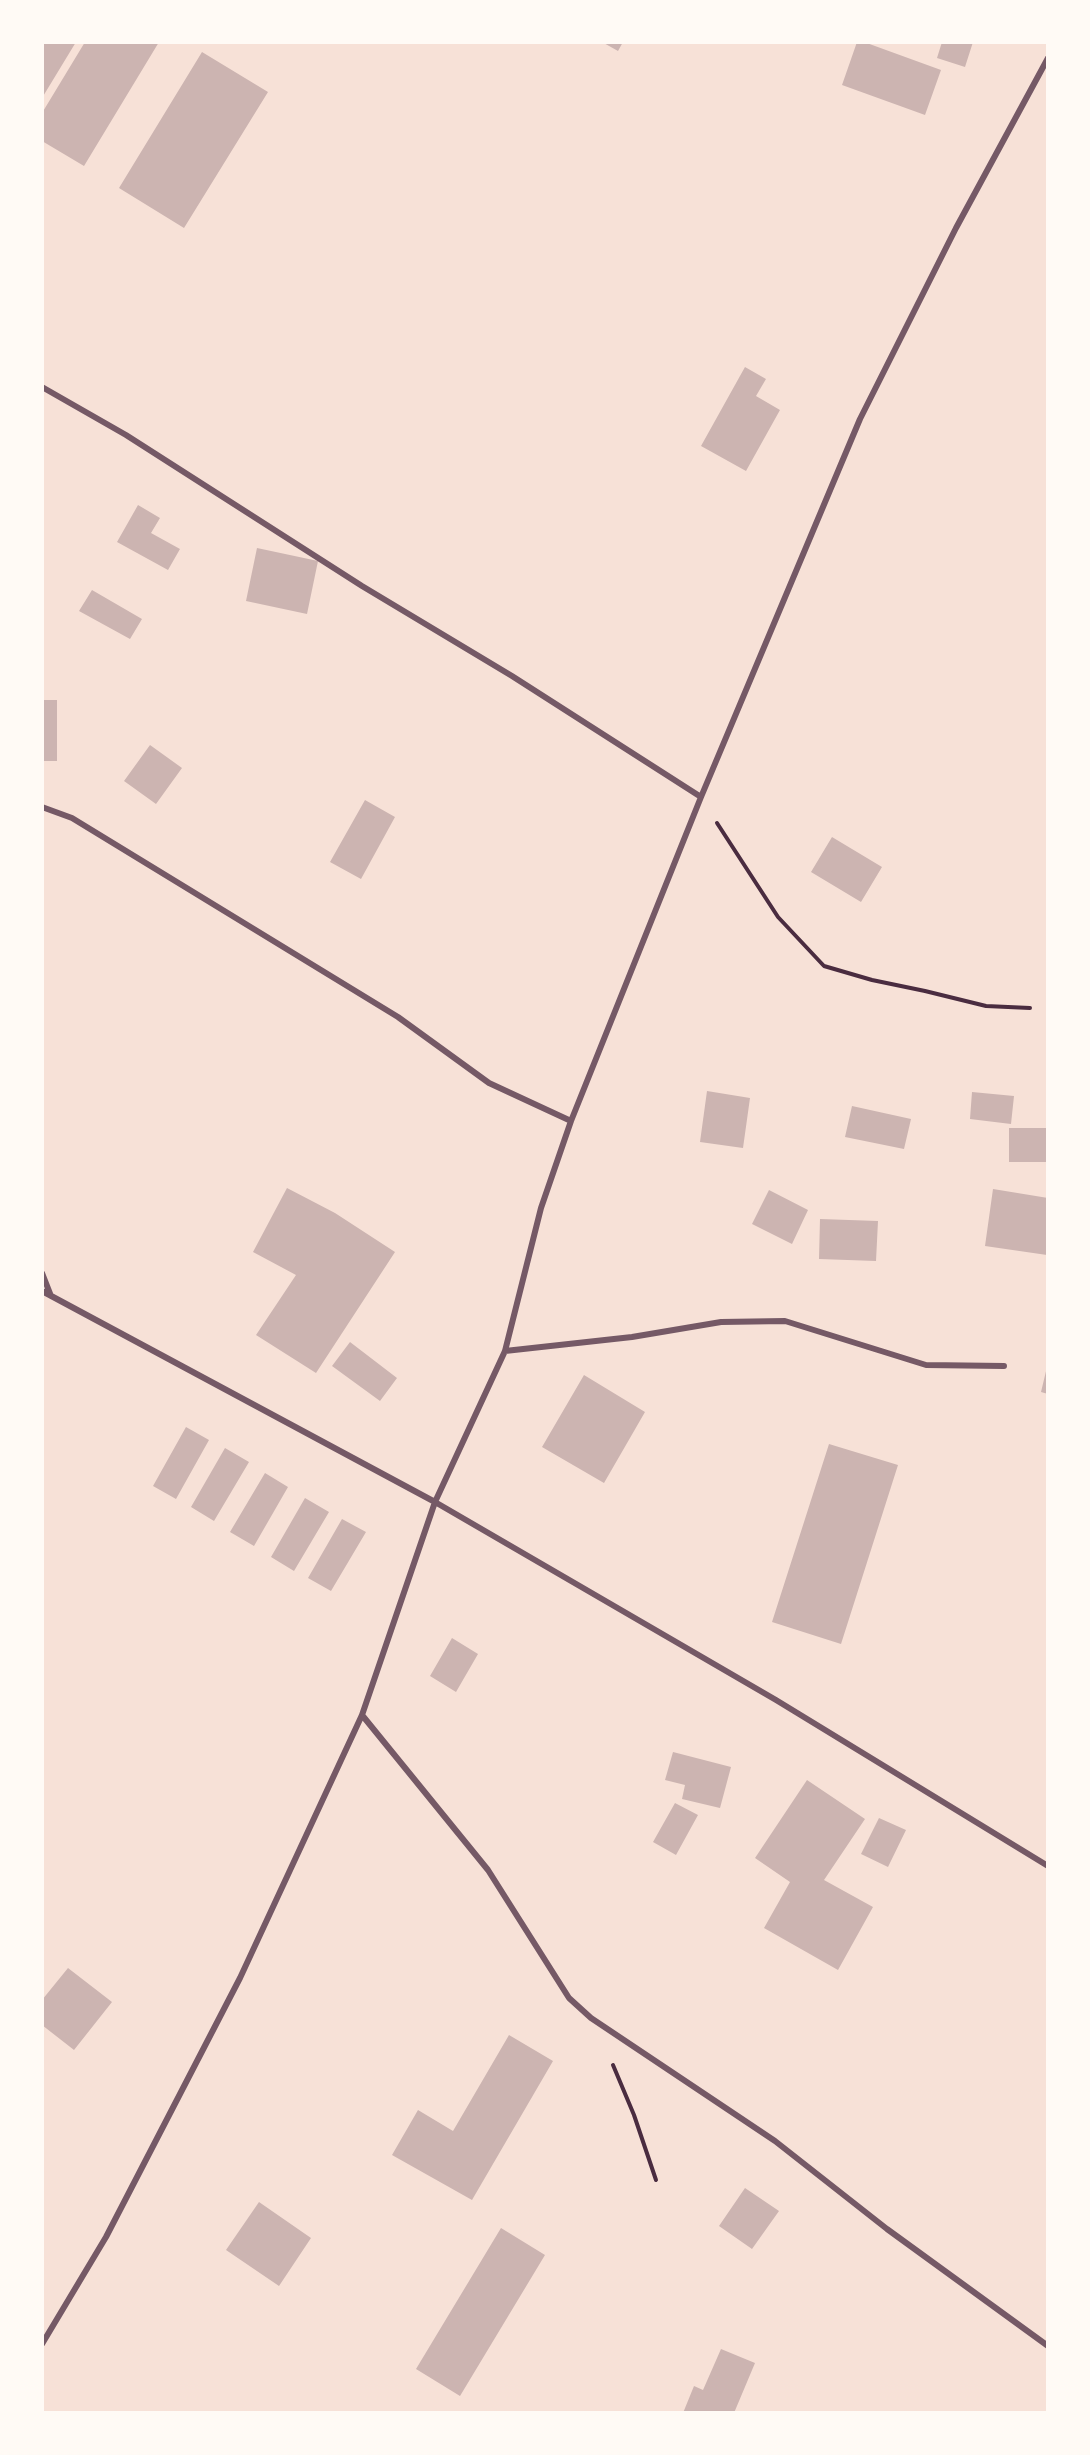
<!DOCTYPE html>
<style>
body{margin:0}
#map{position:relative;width:1090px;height:2455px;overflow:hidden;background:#f7e1d7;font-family:"Asap Condensed",sans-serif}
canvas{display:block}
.frame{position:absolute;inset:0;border:44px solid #fffaf5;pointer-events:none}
</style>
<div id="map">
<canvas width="1090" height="2455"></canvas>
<div class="frame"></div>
</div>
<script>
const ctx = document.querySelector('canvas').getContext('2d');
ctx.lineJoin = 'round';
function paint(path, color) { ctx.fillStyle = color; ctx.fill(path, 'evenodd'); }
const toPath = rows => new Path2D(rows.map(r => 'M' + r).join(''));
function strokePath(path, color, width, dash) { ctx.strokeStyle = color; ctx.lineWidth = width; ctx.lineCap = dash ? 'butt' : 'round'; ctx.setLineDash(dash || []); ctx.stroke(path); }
paint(toPath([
 [42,42,76,42,42,98],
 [85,42,159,42,84,166,42,141,42,113],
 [602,42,623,42,618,51],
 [857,42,864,42,941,70,925,115,842,85],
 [942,42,973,42,965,67,937,58],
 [202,52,268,92,184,228,119,188],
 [745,367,766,379,756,396,780,410,746,471,701,446],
 [138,505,160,518,151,533,180,549,168,570,117,542],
 [257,548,318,561,307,614,246,601],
 [92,590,142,619,130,639,79,611],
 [42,700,57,700,57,761,42,761],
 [150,745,182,768,156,804,124,781],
 [365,800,395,817,361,879,330,862],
 [832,837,882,867,861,902,811,872],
 [707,1091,750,1098,743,1148,700,1142],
 [972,1092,1014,1096,1011,1124,970,1119],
 [852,1106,911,1119,904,1149,845,1137],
 [1009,1128,1048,1128,1048,1162,1009,1162],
 [287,1188,335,1213,395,1252,316,1373,256,1335,296,1275,253,1252],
 [993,1189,1048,1198,1047,1255,985,1246],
 [769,1190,808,1210,792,1244,752,1224],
 [820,1219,878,1221,876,1261,819,1259],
 [350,1342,397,1378,380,1401,332,1366],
 [1047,1367,1048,1367,1048,1394,1041,1392],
 [584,1375,645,1412,604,1483,542,1447],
 [186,1427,209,1440,176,1499,153,1486],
 [829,1444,898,1465,841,1644,772,1622],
 [225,1448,249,1462,214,1521,191,1507],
 [265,1473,288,1487,254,1546,230,1532],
 [305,1498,329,1512,294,1571,271,1557],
 [342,1519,366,1532,331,1591,308,1578],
 [452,1638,478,1654,456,1692,430,1676],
 [673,1752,731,1767,720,1808,682,1799,685,1785,665,1780],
 [807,1780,865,1819,824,1880,873,1907,838,1970,764,1928,790,1882,755,1858],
 [675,1803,698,1815,676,1855,653,1842],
 [879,1818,906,1830,888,1867,861,1854],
 [68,1968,112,2002,74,2050,42,2025,42,2000],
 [509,2035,553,2061,472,2200,392,2155,418,2110,453,2131],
 [745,2188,779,2211,752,2249,719,2226],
 [259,2202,311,2238,279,2286,226,2250],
 [501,2228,545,2255,460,2396,416,2369],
 [721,2349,755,2363,734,2413,683,2413,694,2386,703,2390]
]), '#ccb4b1');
strokePath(toPath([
 [717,823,778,917,824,966,872,980,925,991,986,1006,1030,1008],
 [613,2065,634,2115,656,2180]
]), '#4a2c40', 4);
strokePath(toPath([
 [42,387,126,435,362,586,512,676,701,797],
 [42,807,72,818,398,1017,489,1083,571,1121],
 [42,1273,51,1296],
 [42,1291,435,1502,776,1700,1048,1866],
 [505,1351,632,1337,721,1322,785,1321,926,1365,1004,1366],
 [362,1715,488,1870,569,1998,591,2018,775,2141,887,2229,1048,2346],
 [42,2344,106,2237,240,1978,362,1715,435,1502,505,1351,541,1208,571,1121,701,797,860,419,956,228,1048,58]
]), '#755966', 6);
</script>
